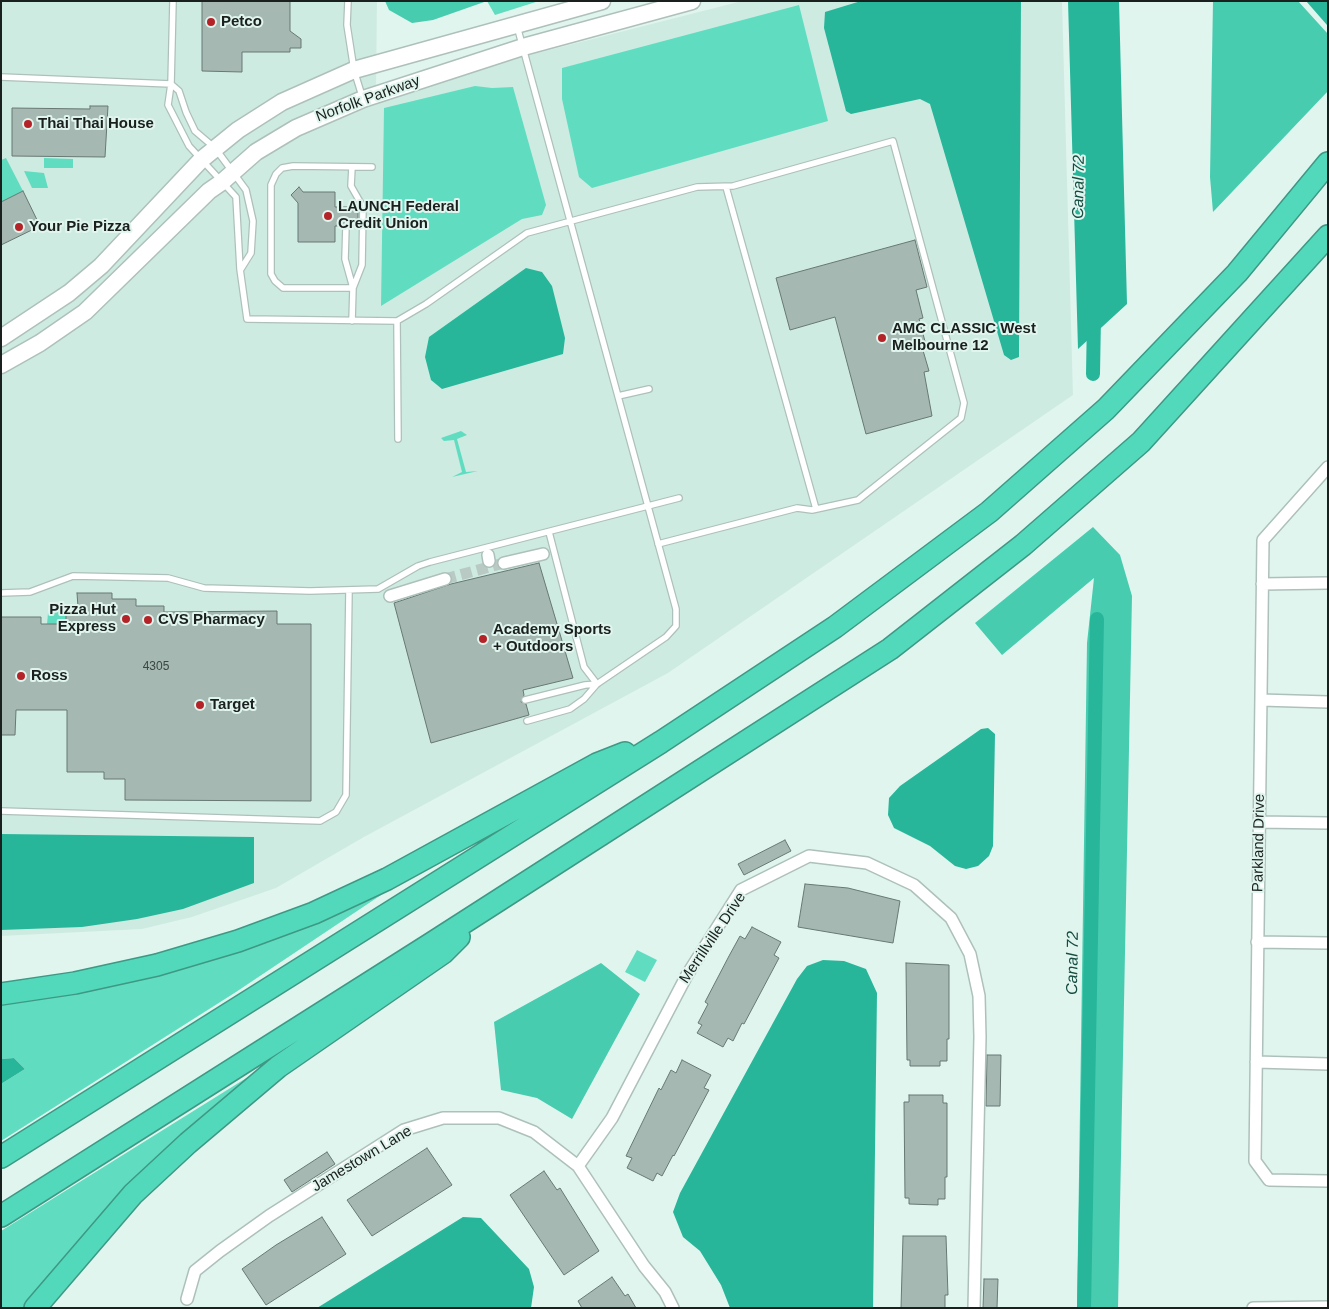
<!DOCTYPE html>
<style>
body{margin:0}
#map{position:relative;width:1329px;height:1309px;overflow:hidden;background:#e1f5ef;font-family:Arial,sans-serif}
canvas{display:block}
.frame{position:absolute;inset:0;border:2px solid #19201e;pointer-events:none}
</style>
<div id="map">
<canvas width="1329" height="1309"></canvas>
<div class="frame"></div>
</div>
<script>
const ctx = document.querySelector('canvas').getContext('2d');
ctx.lineJoin = 'round';
function paint(path, color) { ctx.fillStyle = color; ctx.fill(path, 'evenodd'); }
const toPath = rows => new Path2D(rows.map(r => 'M' + r).join(''));
function strokePath(path, color, width, dash) { ctx.strokeStyle = color; ctx.lineWidth = width; ctx.lineCap = dash ? 'butt' : 'round'; ctx.setLineDash(dash || []); ctx.stroke(path); }
function label(font, color, halo, rows, align = 'center') {
  ctx.font = font + ' Arial,sans-serif'; ctx.lineWidth = 4; ctx.setLineDash([]); ctx.textBaseline = 'middle'; ctx.strokeStyle = halo; ctx.fillStyle = color; for (const [text, x, y, turn = 0] of rows) {
    ctx.save(); ctx.translate(x, y); ctx.rotate((+turn || 0) * Math.PI / 180); ctx.textAlign = isNaN(turn) ? turn : align; if (halo) ctx.strokeText(text, 0, 0); ctx.fillText(text, 0, 0); ctx.restore();
  }
}
paint(toPath([
 [1,1,377,1,376,94,742,1,1062,1,1073,395,668,673,364,837,276,888,192,917,142,929,1,936]
]), '#ceebe2');
paint(toPath([
 [487,1,539,1,495,15],
 [799,5,828,121,592,188,579,177,562,99,562,68],
 [475,86,492,88,513,87,546,205,542,215,522,219,381,306,384,108],
 [6,158,23,191,1,202,1,160],
 [44,158,73,159,73,168,44,168],
 [24,171,44,173,48,188,32,188],
 [461,431,467,435,457,439,466,472,478,471,452,477,462,472,454,440,444,441,441,438],
 [66,604,66,624,47,624,48,613],
 [390,889,236,992,1,1141,1,1084,25,1069,14,1058,1,1059,1,1000],
 [637,950,657,960,645,982,625,972],
 [272,1062,30,1308,1,1308,1,1231]
]), '#60ddc0');
paint(toPath([
 [385,1,487,1,433,20,412,23,389,10],
 [1213,1,1298,1,1328,34,1328,91,1213,212,1210,177],
 [1093,527,1120,555,1132,596,1118,1308,1077,1308,1087,643,1094,578,1002,655,975,623],
 [601,963,640,994,572,1119,537,1098,501,1090,494,1022]
]), '#47ccaf');
paint(toPath([
 [861,1,1021,1,1019,348,1019,357,1011,360,1004,355,930,104,920,99,851,114,846,111,824,28,825,12],
 [1068,1,1119,1,1127,304,1078,349],
 [1306,1,1328,1,1327,25],
 [526,268,542,272,552,286,565,338,563,354,442,389,431,380,425,357,429,337],
 [988,728,995,734,993,846,989,856,978,866,966,869,955,866,930,846,894,828,888,815,889,798,900,786,981,729],
 [1,834,254,837,254,883,183,909,137,919,82,927,1,930],
 [823,960,844,961,866,969,877,993,873,1308,730,1308,721,1285,700,1251,683,1237,673,1212,680,1193,797,979,807,966],
 [14,1058,25,1069,1,1084,1,1059],
 [463,1217,481,1218,529,1269,534,1287,531,1308,317,1308]
]), '#27b69a');
strokePath(toPath([
 [1093,374,1094,317],
 [1084,1308,1097,619]
]), '#27b69a', 14);
const building = toPath([
 [202,1,290,1,290,31,301,39,301,48,290,48,290,52,242,52,242,72,202,71,202,1],
 [90,106,108,106,105,157,12,156,12,108,90,109,90,106],
 [299,187,303,192,335,192,335,207,358,207,358,226,351,226,346,221,341,226,335,226,335,242,298,242,298,203,291,195,299,187],
 [23,191,40,226,1,245,1,202,23,191],
 [915,240,927,287,916,290,923,318,919,319,926,345,922,347,929,371,924,372,932,416,866,434,835,317,790,330,776,278,915,240],
 [539,563,573,678,523,690,524,695,521,702,526,704,529,715,431,743,394,603,451,584,539,563],
 [77,593,112,593,112,599,136,599,136,606,164,606,164,612,277,611,277,624,311,624,311,801,125,800,125,779,104,779,104,772,67,772,67,710,16,710,15,735,1,735,1,617,41,617,41,624,66,624,66,607,78,607,77,593],
 [785,840,791,851,744,875,738,864,785,840],
 [805,884,848,888,900,901,893,943,798,927,805,884],
 [752,927,781,942,774,955,779,958,744,1024,742,1023,733,1041,728,1038,723,1047,697,1033,702,1025,698,1023,708,1004,705,1002,729,956,740,936,745,939,752,927],
 [906,963,949,965,949,1039,947,1039,947,1061,940,1061,940,1066,910,1066,910,1060,907,1060,906,963],
 [987,1055,1001,1055,1000,1106,986,1106,987,1055],
 [682,1060,711,1075,704,1088,709,1090,674,1156,673,1155,662,1176,657,1173,653,1181,627,1168,632,1158,626,1156,659,1088,661,1090,671,1070,676,1073,682,1060],
 [909,1095,943,1095,943,1103,947,1103,947,1177,945,1177,945,1199,938,1199,938,1205,909,1204,909,1198,905,1198,904,1102,909,1102,909,1095],
 [427,1148,452,1185,372,1236,347,1200,427,1148],
 [327,1152,335,1164,292,1192,284,1180,327,1152],
 [544,1171,557,1190,560,1188,599,1251,564,1275,510,1195,544,1171],
 [322,1217,346,1254,266,1305,242,1269,276,1245,322,1217],
 [903,1236,946,1236,948,1295,945,1295,945,1308,901,1308,903,1236],
 [612,1277,625,1296,628,1294,636,1308,582,1308,578,1301,612,1277],
 [984,1279,998,1279,997,1308,983,1308,984,1279]
]);
paint(building, '#a5b8b2');
strokePath(building, '#687974', 1);
strokePath(toPath([
 [445,579,504,563]
]), '#b9cac5', 11, [11, 5.5]);
const lane = toPath([
 [173,1,171,84,168,105,189,146,236,197,240,269,247,319,397,321,426,304,527,233,697,187,733,186,893,141,964,403,961,418,858,500,812,510,797,508,658,544],
 [348,1,347,25,354,70,362,96],
 [517,26,676,609,676,626,666,637,597,684,584,699,570,709,527,721],
 [1,77,171,84,179,91,186,112,195,131,215,148,246,190,253,221,251,253,241,269],
 [352,167,351,186,363,207,362,265,353,288],
 [726,187,816,509],
 [346,226,345,259,353,288,352,321],
 [353,288,283,288,275,281,271,274,271,185,276,174,282,168,293,166,372,167],
 [397,321,398,439],
 [618,396,649,389],
 [549,532,584,667,597,684],
 [1,593,30,592,73,576,168,578,204,588,310,591,378,589,418,566,430,562,679,498],
 [525,700,585,685,597,684],
 [1,811,320,821,336,812,346,795,349,590]
]);
const street = toPath([
 [1328,467,1263,540,1255,1161,1269,1180,1328,1181],
 [488,555,489,561],
 [504,563,543,554],
 [1262,584,1328,583],
 [390,596,445,579],
 [1261,700,1328,702],
 [1259,822,1328,823],
 [1257,942,1328,943],
 [1256,1062,1328,1064],
 [578,1166,612,1118,687,975,741,890,809,856,867,863,914,885,951,918,970,954,979,996,980,1037,974,1308],
 [187,1299,195,1271,220,1251,269,1216,404,1130,443,1118,499,1118,534,1132,578,1166,644,1266,665,1292,673,1308],
 [1253,1308,1328,1307]
]);
const secondary = toPath([
 [1,338,69,293,101,266,201,160,238,130,282,102,354,70,602,1],
 [1,365,40,343,85,312,209,191,222,182,256,152,296,128,363,99,523,47,692,1]
]);
const highway = toPath([
 [1,994,75,983,157,965,238,941,314,913,387,879,597,764,625,753],
 [1,1157,661,742,835,627,989,512,1106,409,1237,273,1328,163],
 [1,1216,429,945,890,649,1023,545,1141,442,1328,236],
 [35,1308,133,1194,188,1143,278,1067,443,953,459,937]
]);
strokePath(lane, '#aec0bb', 8);
strokePath(street, '#aec0bb', 14);
strokePath(secondary, '#aec0bb', 19);
strokePath(highway, '#3e9884', 24);
strokePath(lane, '#fff', 5.5);
strokePath(street, '#fff', 11);
strokePath(secondary, '#fff', 16);
strokePath(highway, '#52d9bb', 21);
for (const [x, y, r, color] of [
 [211,22,5,"#b42327"],
 [28,124,5,"#b42327"],
 [328,216,5,"#b42327"],
 [19,227,5,"#b42327"],
 [882,338,5,"#b42327"],
 [126,619,5,"#b42327"],
 [148,620,5,"#b42327"],
 [483,639,5,"#b42327"],
 [21,676,5,"#b42327"],
 [200,705,5,"#b42327"]
]) { const dot = new Path2D(); dot.arc(x, y, r, 0, 2 * Math.PI); ctx.fillStyle = color; ctx.fill(dot); strokePath(dot, '#e1f5ef', 2); }
label('12px', '#3c4643', null, [
 ["4305",156,667]
]);
label('bold 15px', '#19201e', '#e1f5ef', [
 ["Petco",221,22],
 ["Thai Thai House",38,124],
 ["LAUNCH Federal",338,207],
 ["Credit Union",338,224],
 ["Your Pie Pizza",29,227],
 ["AMC CLASSIC West",892,329],
 ["Melbourne 12",892,346],
 ["Pizza Hut",116,610,"right"],
 ["Express",116,627,"right"],
 ["CVS Pharmacy",158,620],
 ["Academy Sports",493,630],
 ["+ Outdoors",493,647],
 ["Ross",31,676],
 ["Target",210,705]
], 'left');
label('15px', '#19201e', '#e1f5ef', [
 ["Norfolk Parkway",368,99,-20],
 ["Parkland Drive",1259,843,-89],
 ["Merrillville Drive",713,938,-56],
 ["Jamestown Lane",362,1159,-31]
]);
label('italic 16px', '#164d41', '#e1f5ef', [
 ["Canal 72",1079,187,-89],
 ["Canal 72",1073,963,-89]
]);
</script>
